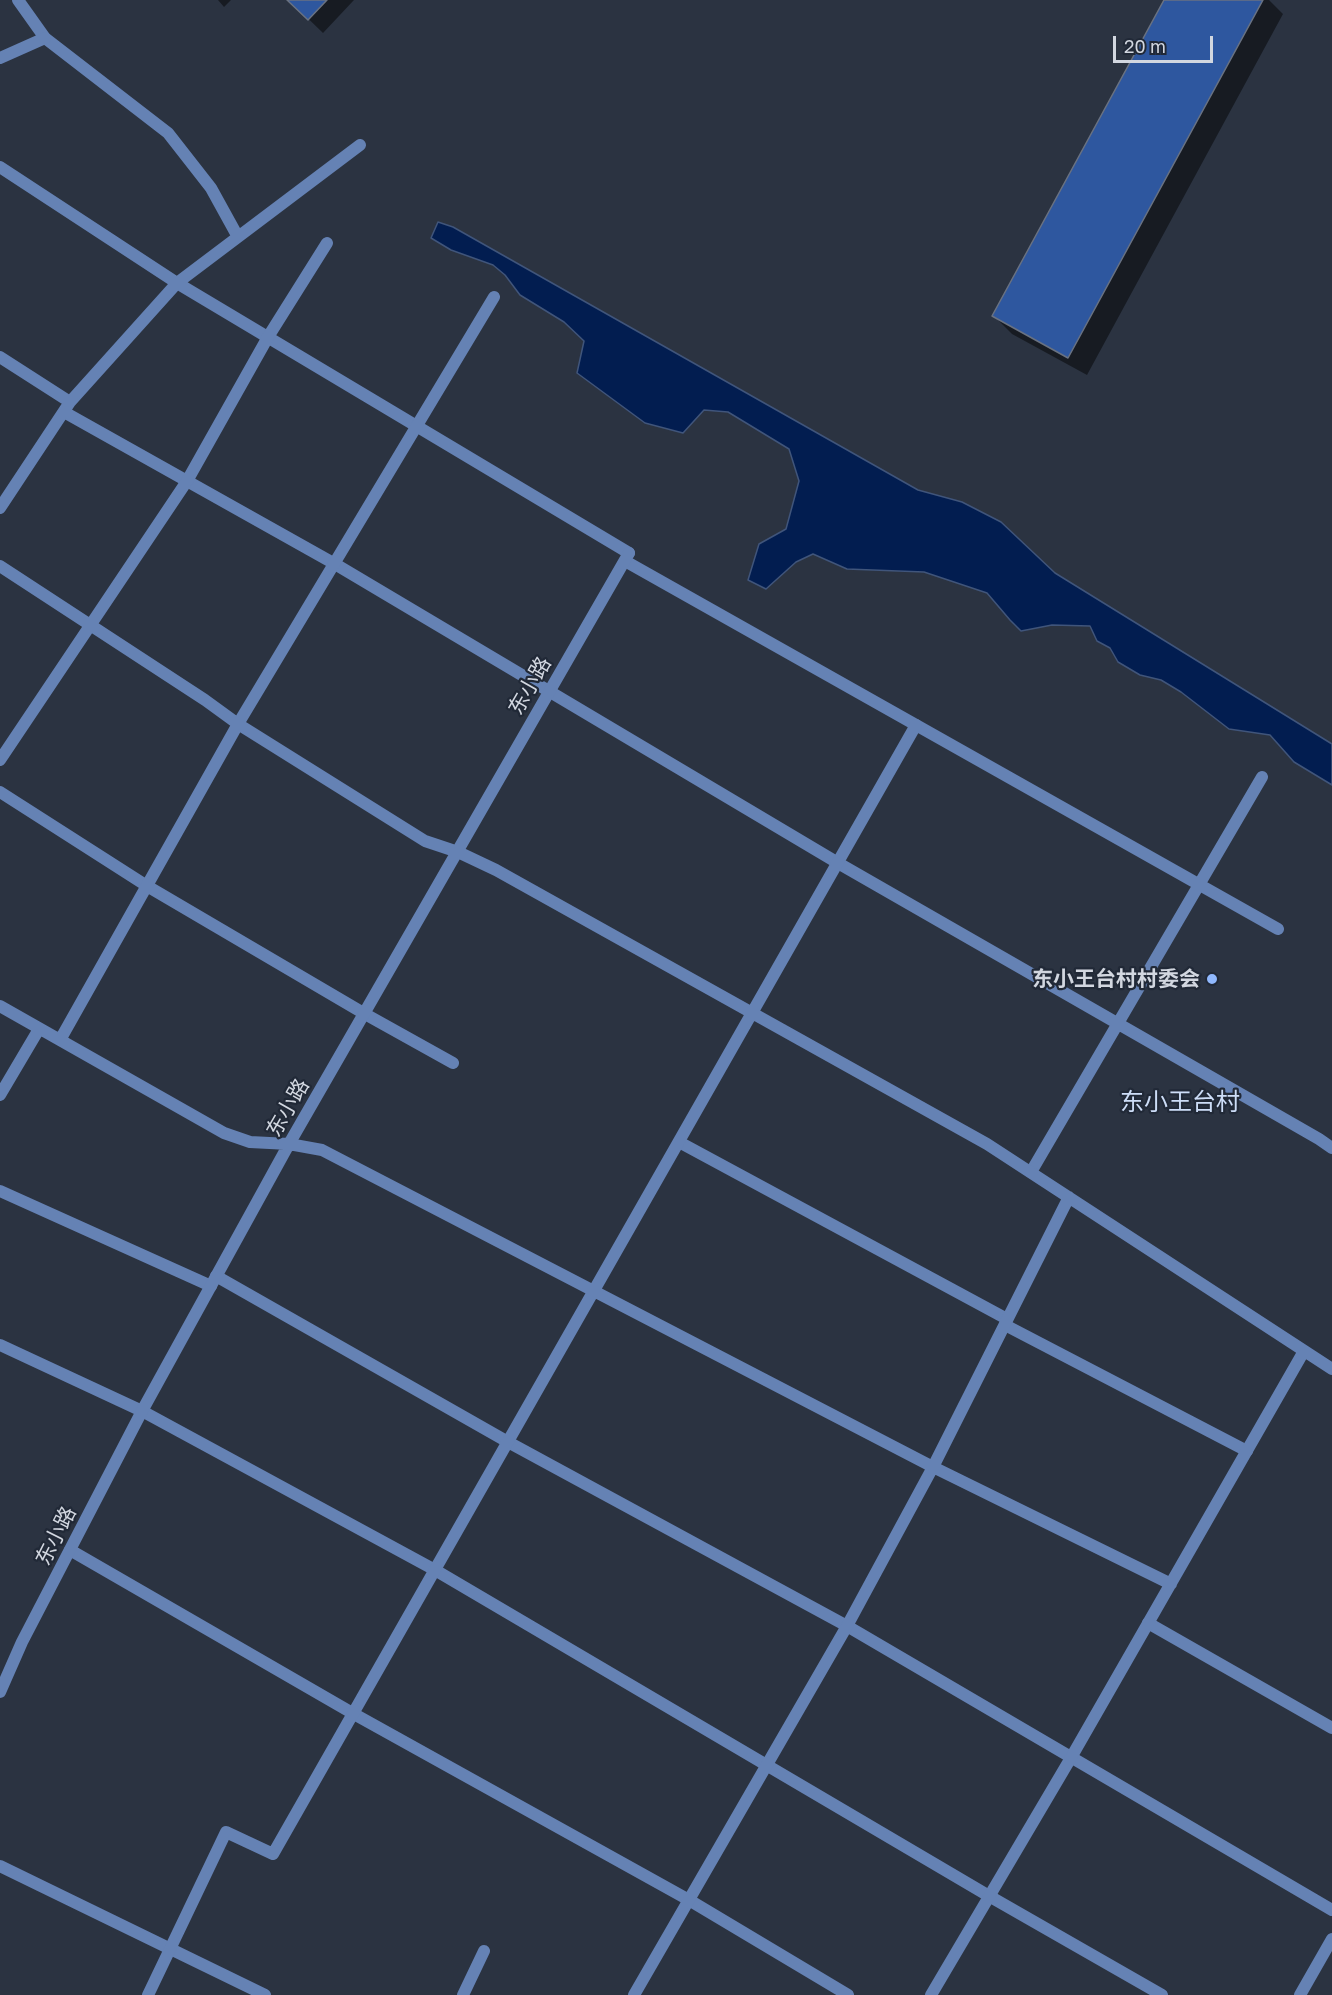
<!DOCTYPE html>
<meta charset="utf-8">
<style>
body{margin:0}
#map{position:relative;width:1332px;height:1995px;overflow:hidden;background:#2b3341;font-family:"Golos Text",sans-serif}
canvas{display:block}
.scale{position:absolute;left:1113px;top:36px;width:100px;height:27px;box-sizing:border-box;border:3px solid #d2d7e0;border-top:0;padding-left:8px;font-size:18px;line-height:21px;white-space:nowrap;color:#d2d7e0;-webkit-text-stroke:4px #212937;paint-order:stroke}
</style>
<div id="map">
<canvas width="1332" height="1995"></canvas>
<div class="scale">20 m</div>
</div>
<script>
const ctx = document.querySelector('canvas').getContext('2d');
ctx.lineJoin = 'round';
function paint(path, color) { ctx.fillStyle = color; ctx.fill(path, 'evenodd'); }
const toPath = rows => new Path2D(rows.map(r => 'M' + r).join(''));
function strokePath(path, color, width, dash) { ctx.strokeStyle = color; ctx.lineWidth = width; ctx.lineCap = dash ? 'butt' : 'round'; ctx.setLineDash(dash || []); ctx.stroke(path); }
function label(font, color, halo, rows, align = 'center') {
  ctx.font = font + ' "Golos Text","Noto Sans SC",sans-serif'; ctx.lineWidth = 4.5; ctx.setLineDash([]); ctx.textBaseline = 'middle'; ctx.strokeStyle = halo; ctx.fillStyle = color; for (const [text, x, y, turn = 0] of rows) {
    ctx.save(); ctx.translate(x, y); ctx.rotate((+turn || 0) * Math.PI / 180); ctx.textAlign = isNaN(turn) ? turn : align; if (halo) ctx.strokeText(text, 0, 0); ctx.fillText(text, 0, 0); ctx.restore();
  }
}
const water = toPath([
 [438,222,453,227,918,490,962,502,1001,522,1055,573,1332,744,1332,785,1294,762,1270,735,1229,729,1181,692,1161,680,1140,675,1118,662,1110,648,1097,641,1090,626,1052,625,1021,631,1010,620,987,593,924,572,847,569,813,554,796,562,766,589,748,580,759,544,786,529,799,481,789,449,728,412,704,410,683,433,645,423,577,373,584,341,564,322,520,295,505,275,493,265,451,250,431,238,438,222]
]);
paint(water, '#021d50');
strokePath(water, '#40557b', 1.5);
paint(toPath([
 [218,0,231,0,224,7],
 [289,0,354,0,323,33],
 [1165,0,1269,0,1283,14,1087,375,1012,334,994,316]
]), '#0007');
const building = toPath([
 [287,0,327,0,308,20,287,0],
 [1164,0,1263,0,1068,358,992,316,1164,0]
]);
paint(building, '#2e579f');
strokePath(building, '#697282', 1.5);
strokePath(toPath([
 [18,0,45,38,168,133,211,188,238,237],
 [0,167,177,283,629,553],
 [0,357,70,402],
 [64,412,335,564,838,863,1319,1139,1332,1148],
 [0,508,70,402,177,283,360,145],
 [625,561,1278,929],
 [0,792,147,886,365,1014,453,1063],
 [679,1142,1007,1319],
 [1031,1172,1262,777],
 [0,1191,211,1286],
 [216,1276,508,1442,847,1626,1332,1910],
 [1005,1325,1247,1451],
 [0,1345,142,1411,435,1570,989,1896,1162,1995],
 [70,1550,354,1714,689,1900,848,1995],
 [1148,1623,1332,1728],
 [0,1866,265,1995]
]), '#6582b4', 12);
strokePath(toPath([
 [0,58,45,38],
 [0,566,205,700,238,724,425,841,458,852,496,870,987,1144,1332,1369],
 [0,760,187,481,268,337,327,243],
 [0,1006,224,1133,250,1142,289,1144,322,1150,933,1467,1171,1584],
 [60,1040,238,724,494,297],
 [0,1095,39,1029],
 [0,1692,22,1642,142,1411,289,1144,629,553],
 [148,1995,226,1832,273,1854,916,725],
 [463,1995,484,1951],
 [634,1995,847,1626,933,1467,1069,1197],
 [931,1995,1072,1756,1304,1351],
 [1300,1995,1332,1939]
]), '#6582b4', 12);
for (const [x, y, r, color] of [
 [1212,979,6,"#90b8fd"]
]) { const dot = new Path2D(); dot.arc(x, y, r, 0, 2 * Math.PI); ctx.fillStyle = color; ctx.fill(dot); strokePath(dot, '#212937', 2); }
label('21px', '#d2d7e0', '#212937', [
 ["东小路",530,686,-60],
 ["东小路",288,1108,-60],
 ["东小路",56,1536,-63]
]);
label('bold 21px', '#d2d7e0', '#212937', [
 ["东小王台村村委会",1200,979]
], 'right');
label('24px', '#cdddf7', '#212937', [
 ["东小王台村",1180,1102]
]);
</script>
